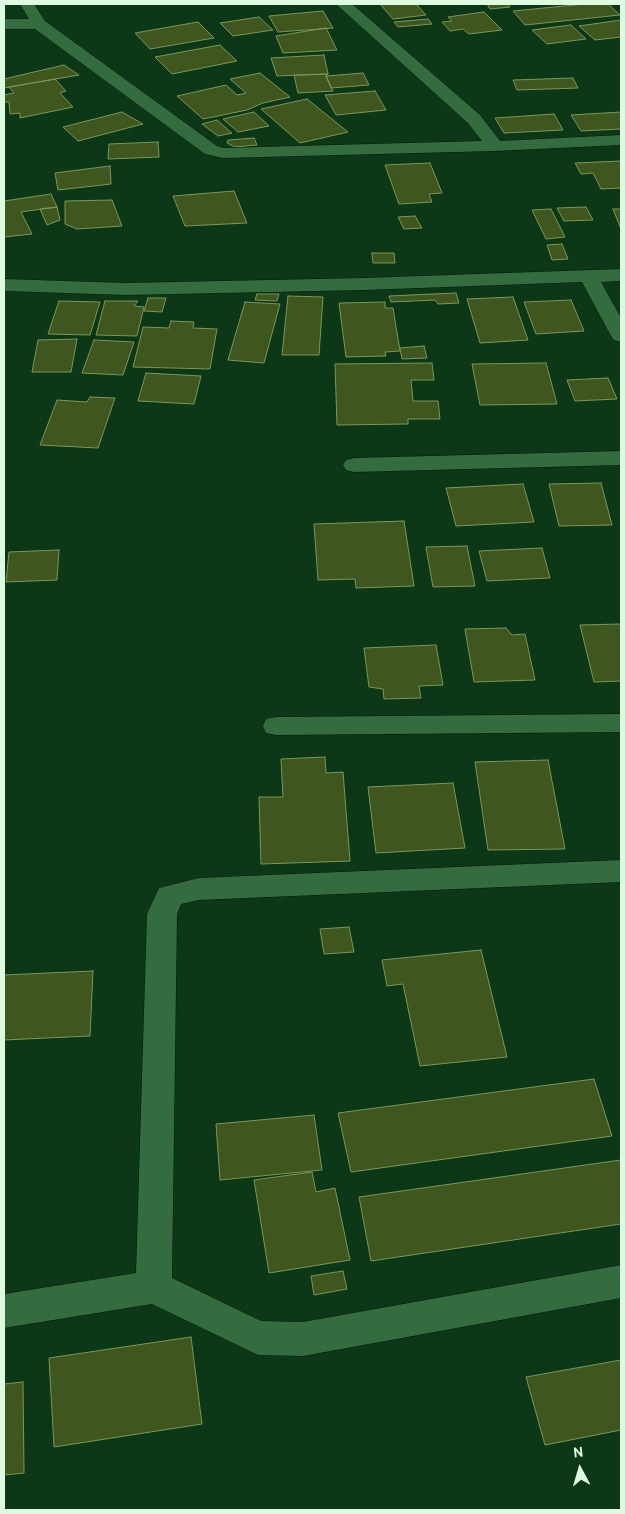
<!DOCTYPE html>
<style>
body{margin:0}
#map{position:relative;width:625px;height:1514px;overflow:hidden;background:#0c3818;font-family:Overpass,sans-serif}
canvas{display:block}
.frame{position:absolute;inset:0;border:5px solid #defbe1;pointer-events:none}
.north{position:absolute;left:555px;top:1444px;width:50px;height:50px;-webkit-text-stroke:4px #0c3818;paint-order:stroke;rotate:354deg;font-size:14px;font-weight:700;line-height:20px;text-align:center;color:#defbe1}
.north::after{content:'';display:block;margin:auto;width:18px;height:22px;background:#defbe1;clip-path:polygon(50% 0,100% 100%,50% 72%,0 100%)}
</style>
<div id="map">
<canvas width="625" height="1514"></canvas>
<div class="frame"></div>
<div class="north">N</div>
</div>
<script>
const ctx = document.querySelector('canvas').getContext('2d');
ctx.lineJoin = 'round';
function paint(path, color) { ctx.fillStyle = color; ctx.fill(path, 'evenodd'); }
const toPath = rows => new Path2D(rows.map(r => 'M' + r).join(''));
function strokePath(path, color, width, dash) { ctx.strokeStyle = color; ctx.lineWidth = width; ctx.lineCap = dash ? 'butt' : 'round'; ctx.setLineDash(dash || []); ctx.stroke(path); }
const building = toPath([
 [380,4,416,4,426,15,393,19,380,4],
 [487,4,508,4,510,7,490,9,487,4],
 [585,4,608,4,620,15,525,25,513,11,585,4],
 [323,11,333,28,278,32,269,16,323,11],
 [484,12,502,30,469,34,463,29,450,31,442,22,452,21,448,17,484,12],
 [259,17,273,30,233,36,220,23,259,17],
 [428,19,432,24,398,27,394,22,428,19],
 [621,20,621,37,595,40,579,26,621,20],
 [198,22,214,38,150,49,135,33,198,22],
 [571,25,586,39,547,44,532,30,571,25],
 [326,28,337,50,283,53,276,36,326,28],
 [220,45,237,61,172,74,155,57,220,45],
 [324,55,328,74,277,76,271,58,324,55],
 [64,65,79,75,4,88,4,79,64,65],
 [260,73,290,97,263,103,247,110,203,119,177,96,226,85,237,95,246,93,230,79,260,73],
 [363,73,369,85,331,88,326,76,363,73],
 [328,74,326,76,333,91,298,93,294,75,328,74],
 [573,78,578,88,517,90,513,80,573,78],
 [55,79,66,91,60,93,73,107,20,118,20,113,10,114,9,102,4,102,4,95,14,93,9,87,55,79],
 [375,91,386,110,336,115,325,95,375,91],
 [307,99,348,132,300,143,261,109,307,99],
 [122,112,143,124,78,141,63,127,122,112],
 [254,112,269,126,238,132,223,119,254,112],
 [621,112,621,129,581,131,571,115,621,112],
 [554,114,563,130,504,133,495,118,554,114],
 [217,120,232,133,218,136,202,124,217,120],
 [254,138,257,145,235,147,227,143,228,140,254,138],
 [158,142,159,157,108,159,109,144,158,142],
 [621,161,621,188,601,189,593,173,581,174,575,163,621,161],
 [430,163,442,193,429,194,432,202,399,204,385,165,430,163],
 [110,166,111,184,58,190,55,173,110,166],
 [234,191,247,223,185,226,173,196,234,191],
 [51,194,57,207,21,212,32,234,4,237,4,201,51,194],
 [112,200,122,226,77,229,65,224,65,201,112,200],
 [57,207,60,220,47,225,40,209,57,207],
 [586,207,593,220,564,221,557,208,586,207],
 [551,209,565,237,546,239,532,210,551,209],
 [613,209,621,209,621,229,613,209],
 [415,216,422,228,404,229,398,217,415,216],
 [562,244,568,259,552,260,547,245,562,244],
 [372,253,394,253,395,263,373,263,372,253],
 [456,293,459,303,438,304,435,300,391,302,389,296,456,293],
 [257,294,279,294,277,301,255,300,257,294],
 [288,296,323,297,319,355,282,355,288,296],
 [513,297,528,340,480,343,467,299,513,297],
 [148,298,166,298,162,312,144,311,148,298],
 [571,300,584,331,536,334,524,302,571,300],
 [59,301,100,302,90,335,48,334,59,301],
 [105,301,138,301,134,306,144,307,137,336,96,335,105,301],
 [245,302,280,304,264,363,228,360,245,302],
 [385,302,385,308,393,308,400,351,385,352,386,356,346,357,339,303,385,302],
 [171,321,194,322,193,328,217,329,210,369,133,367,143,327,169,328,171,321],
 [77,339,71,372,32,372,38,340,77,339],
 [94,340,134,342,123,375,82,373,94,340],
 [424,346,427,358,402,359,400,348,424,346],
 [432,363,434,380,411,380,413,401,438,401,440,419,408,419,408,424,337,425,335,364,432,363],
 [546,363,557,404,480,405,472,364,546,363],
 [146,373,201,376,194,404,138,401,146,373],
 [608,378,617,399,575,401,567,380,608,378],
 [90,397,115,398,98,448,40,445,57,400,87,402,90,397],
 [601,483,612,525,559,526,549,484,601,483],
 [523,484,534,522,456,526,446,488,523,484],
 [404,521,414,586,356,588,355,579,318,580,314,524,404,521],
 [467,546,475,586,433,587,426,547,467,546],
 [542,548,550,578,487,581,479,551,542,548],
 [59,550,57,580,6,582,9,552,59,550],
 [621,624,621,681,594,682,580,625,621,624],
 [506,628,512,635,525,634,535,680,474,682,465,629,506,628],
 [436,645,443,685,419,686,421,698,384,699,383,689,369,687,364,648,436,645],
 [325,757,326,773,343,772,350,861,261,864,259,797,283,797,281,759,325,757],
 [548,760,565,849,488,850,475,762,548,760],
 [453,783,465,848,376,853,368,787,453,783],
 [349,927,354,952,324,954,320,929,349,927],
 [481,950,507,1057,420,1066,403,984,387,986,382,960,481,950],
 [93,971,90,1036,4,1040,4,975,93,971],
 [594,1079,612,1136,351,1172,338,1113,594,1079],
 [314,1115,322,1170,220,1180,216,1124,314,1115],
 [621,1160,621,1224,371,1261,359,1197,621,1160],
 [312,1172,316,1192,335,1188,350,1260,269,1273,254,1180,312,1172],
 [343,1271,347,1289,314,1295,311,1276,343,1271],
 [191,1337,202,1424,54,1447,49,1358,191,1337],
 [621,1360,621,1430,545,1445,526,1377,621,1360],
 [23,1382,24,1473,4,1475,4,1384,23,1382]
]);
paint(building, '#3f561e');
strokePath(building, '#7b9759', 1);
const minor = toPath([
 [20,4,34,4,45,21,217,146,223,148,482,141,468,123,336,4,352,4,480,115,500,141,621,135,621,145,495,151,223,158,205,154,35,29,4,29,4,19,29,19,20,4],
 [621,269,621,281,601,282,621,318,621,342,614,340,611,336,582,282,364,290,126,295,4,291,4,279,126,283,364,278,621,269],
 [621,451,621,465,354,472,346,470,343,465,346,460,354,458,621,451],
 [621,714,621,732,276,735,266,733,263,726,266,719,276,717,621,714],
 [621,860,621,882,199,900,181,904,177,914,172,1278,261,1321,303,1322,621,1265,621,1298,303,1356,258,1355,152,1304,4,1328,4,1294,136,1273,147,914,159,888,199,878,621,860]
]);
strokePath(minor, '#011d07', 1);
paint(minor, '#346c40');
</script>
